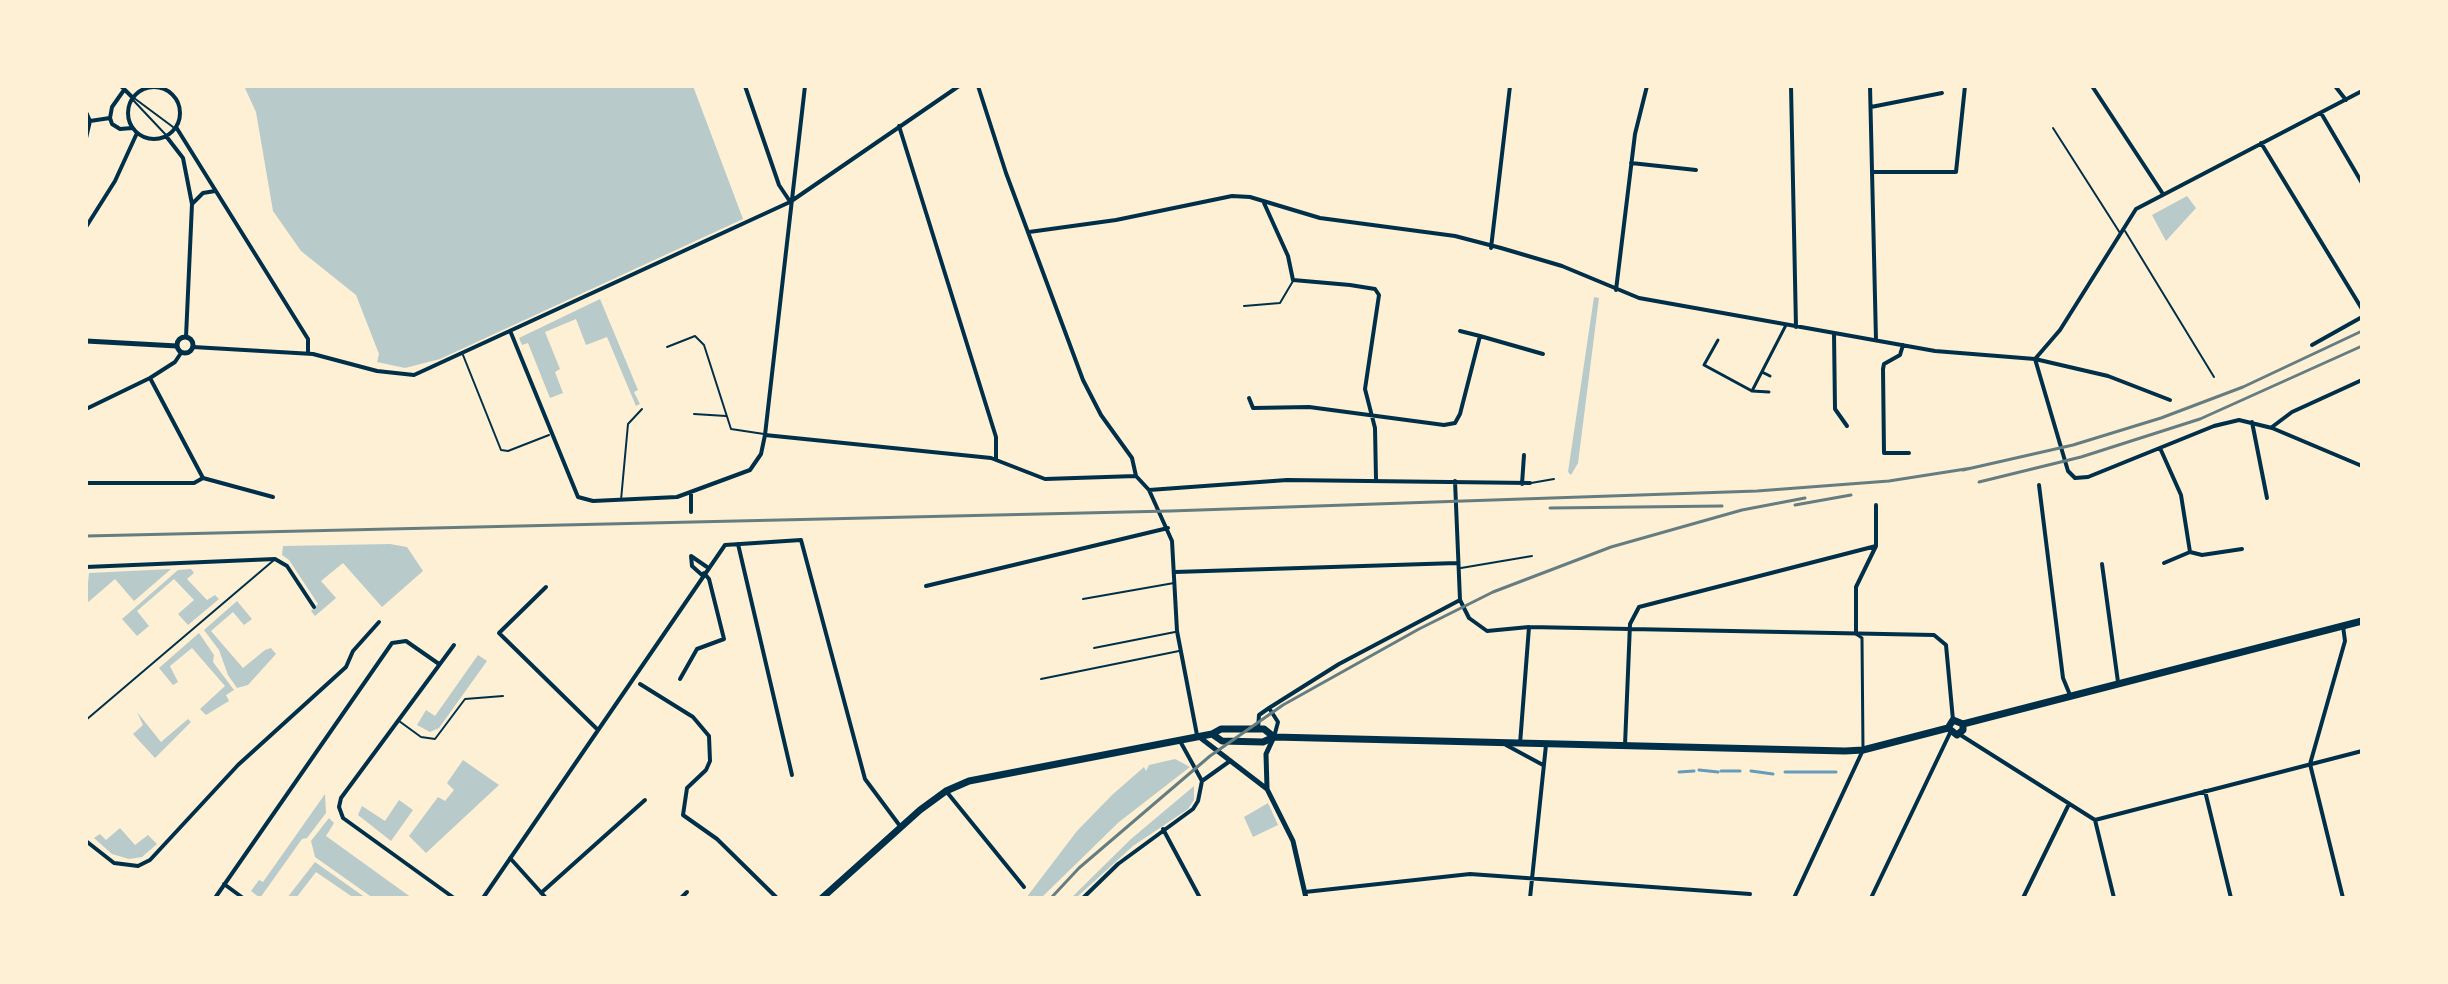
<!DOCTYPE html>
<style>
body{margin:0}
#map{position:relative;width:2448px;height:984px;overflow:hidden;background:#fdf0d5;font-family:"Alegreya Sans",sans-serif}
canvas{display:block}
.frame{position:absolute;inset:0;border:88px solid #fdf0d5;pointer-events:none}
</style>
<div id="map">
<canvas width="2448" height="984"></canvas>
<div class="frame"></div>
</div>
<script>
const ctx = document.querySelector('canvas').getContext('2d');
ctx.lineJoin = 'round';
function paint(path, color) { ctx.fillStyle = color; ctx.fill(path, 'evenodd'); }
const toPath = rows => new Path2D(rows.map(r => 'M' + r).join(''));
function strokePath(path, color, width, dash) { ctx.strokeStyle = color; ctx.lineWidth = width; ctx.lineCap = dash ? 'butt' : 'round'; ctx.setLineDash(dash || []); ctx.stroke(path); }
paint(toPath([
 [244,86,693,86,743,219,440,359,405,368,377,362,379,354,356,295,301,251,273,211,256,112],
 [2187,196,2196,208,2166,241,2152,215],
 [1594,297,1599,298,1578,463,1571,475,1568,472],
 [600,299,638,390,634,392,640,404,636,406,607,337,586,345,576,319,545,332,560,369,555,372,563,393,550,398,528,343,522,345,519,338],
 [390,544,407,547,423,571,382,607,343,563,321,581,336,598,315,616,311,611,318,604,289,560,282,555,283,546],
 [171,569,134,601,115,579,86,604,89,573],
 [191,569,194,573,187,579,207,600,215,595,219,599,188,625,178,614,194,600,174,579,137,611,149,626,137,636,122,619,178,570],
 [237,601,252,619,244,625,233,612,211,631,243,668,265,650,271,648,276,654,248,685,237,688,228,675,219,650,204,630],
 [199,633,214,655,213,662,234,690,226,695,229,701,206,715,200,709,225,686,192,648,170,666,178,682,173,685,159,668],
 [478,655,487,661,439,728,430,732,417,725,426,710,435,716],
 [137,712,161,742,188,719,191,722,155,758,133,734,143,725],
 [1175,759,1190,767,1119,822,1041,898,1026,898,1077,831,1112,795,1144,767,1146,771,1149,765],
 [463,760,499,785,426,853,409,836,438,797,445,801,454,790,447,783],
 [1194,786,1194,800,1188,809,1133,846,1076,898,1071,898,1131,839],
 [325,794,326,813,307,838,302,839,260,898,251,891,259,880,263,882],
 [399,800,413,810,391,841,358,815,362,806,385,821],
 [1268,803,1278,825,1253,837,1244,817],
 [329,818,334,823,326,836,412,898,373,898,315,857,311,841],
 [120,828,135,845,148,835,157,844,142,857,129,859,112,854,94,838,100,834,106,840],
 [315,862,366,898,354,898,316,872,296,898,287,898]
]), '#b9caca');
strokePath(toPath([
 [1699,770,1718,772],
 [1721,771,1740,771],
 [1751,771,1773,774],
 [1679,772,1694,771],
 [1785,772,1836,772]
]), '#669bbc', 3);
strokePath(toPath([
 [134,98,173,127],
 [133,100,166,135],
 [2053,128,2120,233],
 [2125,231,2214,377],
 [1244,306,1280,303,1293,281],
 [667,347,695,336,704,345,731,429,764,434],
 [463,355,501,450,508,451,549,435],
 [694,414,726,416],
 [1531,483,1554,479],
 [621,500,628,424,642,409],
 [1461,568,1532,556],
 [1083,599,1174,583],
 [1094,648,1175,632],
 [1041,679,1179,651],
 [86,720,274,560],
 [399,721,421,737,435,739,465,699,503,696]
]), '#003049', 2);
strokePath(toPath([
 [1718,340,1704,365,1752,391,1786,325],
 [1762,372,1770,376],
 [1752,391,1769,392],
 [1856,634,1862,638,1863,750]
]), '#003049', 3);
strokePath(toPath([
 [121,86,133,98],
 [745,86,779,185,789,200],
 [978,86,1006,173,1083,380,1101,415,1132,458,1136,476,1149,490,1172,541,1177,631,1197,735],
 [1791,86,1796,327],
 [1870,86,1876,340],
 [2092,86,2163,194],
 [2335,86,2346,100],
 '128 113a26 26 0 1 1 52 0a26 26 0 1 1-52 0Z',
 [124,90,112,107,110,118,112,124,120,129,132,128],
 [1871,107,1942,93],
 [86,112,90,121,86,138],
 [2321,113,2362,183],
 [90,121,110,118],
 [899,126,996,437,996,459],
 [176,127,308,339,308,354],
 [166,136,183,158,192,204,186,337],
 [2261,143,2362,309],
 [1631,163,1696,170],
 [1873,172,1956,172,1965,86],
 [1264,203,1288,256,1293,280,1350,285,1375,289,1379,295,1365,389,1375,428,1376,479],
 [192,204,203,193,215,191],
 [86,227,115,181,137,133],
 [1029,232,1116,220,1232,196,1250,197,1320,218,1455,236,1501,248,1562,266,1639,298,1935,351,2035,359,2108,376,2170,400],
 [1491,248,1510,86],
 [1616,290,1635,134,1647,86],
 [1460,331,1480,336],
 [511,333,578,497,593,501,677,497,750,470,761,454,765,435,805,86],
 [1834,333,1835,409,1847,426],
 [1903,345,1900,355,1884,364,1883,369,1884,453,1909,453],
 [2312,345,2362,317],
 [193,347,313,354,377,371,414,375,790,202,959,86],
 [2035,359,2060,330,2136,209,2362,91],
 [2035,359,2068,471,2075,478,2088,477,2214,426,2239,420,2272,428,2362,466],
 [150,378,203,478],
 [1249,398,1253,408,1309,407,1444,425,1455,423,1460,414,1480,336,1543,354],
 [86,409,150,378,175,362,181,353],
 [2252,422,2267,498],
 [2272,427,2292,412,2362,380],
 [765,435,991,458,1045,479,1136,476],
 [2160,448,2181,495,2190,552],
 [203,478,273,497],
 [1455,481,1460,600,1469,618,1487,631,1529,627,1934,635,1946,645,1953,720],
 [86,483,194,483,203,478],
 [1522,484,1524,455],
 [2039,485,2063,678,2070,695],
 [1149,490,1287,480,1530,483],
 [691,494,691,512],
 [738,544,792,775],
 [2164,563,2190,552,2202,555,2242,549],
 [2102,564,2118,682],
 [86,567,275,559,287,566,314,607],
 [1175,572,1457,563],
 [702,575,692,566,691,556,707,567],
 [926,586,1168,528],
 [546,587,499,633,598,730],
 [2343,626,2345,641,2310,764,2343,898],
 [1856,633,1856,587,1876,546,1876,505],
 [680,679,697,649,724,639,709,579,704,573],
 [640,684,693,717,709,736,710,761,706,770,687,788,683,815,717,839,777,898],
 [1269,708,1278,722,1274,737],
 [1258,729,1259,715,1269,708,1339,664,1460,600],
 [1959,734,2095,820,2114,898],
 [1520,744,1529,627],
 [1506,745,1543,765],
 [1625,745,1630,624,1639,607,1876,546],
 [1202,781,1230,761],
 [946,791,1024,887],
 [2205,791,2231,898],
 [2095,820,2362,751],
 [1163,829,1200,898],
 [86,841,114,863,138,866,150,860,238,765,346,667,353,651,379,622],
 [510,858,546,898],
 [224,884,243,898],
 [1305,892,1470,874,1750,894],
 [541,893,645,800],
 [215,898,392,643,406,641,439,664],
 [454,898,343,818,339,807,341,798,454,645],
 [483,898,725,545,801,540,865,779,900,826],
 [681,898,687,892],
 [1083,898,1118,864,1193,809,1198,801,1202,781,1180,741],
 [1530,898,1546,745],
 [1794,898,1863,750],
 [1871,898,1950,733],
 [2023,898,2069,804]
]), '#003049', 4);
strokePath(toPath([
 '177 345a8 8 0 1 1 16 0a8 8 0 1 1-16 0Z',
 [86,341,177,346],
 [1198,736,1267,789,1293,841,1306,898],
 [1267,788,1266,754,1273,739]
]), '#003049', 5);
strokePath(toPath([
 [1963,724,2362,621],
 [1948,728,1957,735,1963,730,1963,724],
 [1948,728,1953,720,1963,724],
 [1212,734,1222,741,1263,742,1274,737,1845,751,1863,750,1948,728],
 [822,898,920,810,946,791,969,781,1212,734,1221,729,1264,729,1274,737]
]), '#003049', 7);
strokePath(toPath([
 [1963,470,2073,445,2161,418,2243,387,2362,331],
 [1979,482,2081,457,2200,419,2362,346],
 [1795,505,1851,495],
 [1550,508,1722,506],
 [86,536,1170,511,1757,491,1889,481,1972,468],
 [1051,898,1079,868,1210,756,1283,705,1419,629,1493,592,1611,547,1742,510,1805,498]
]), '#657d81', 3);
</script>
